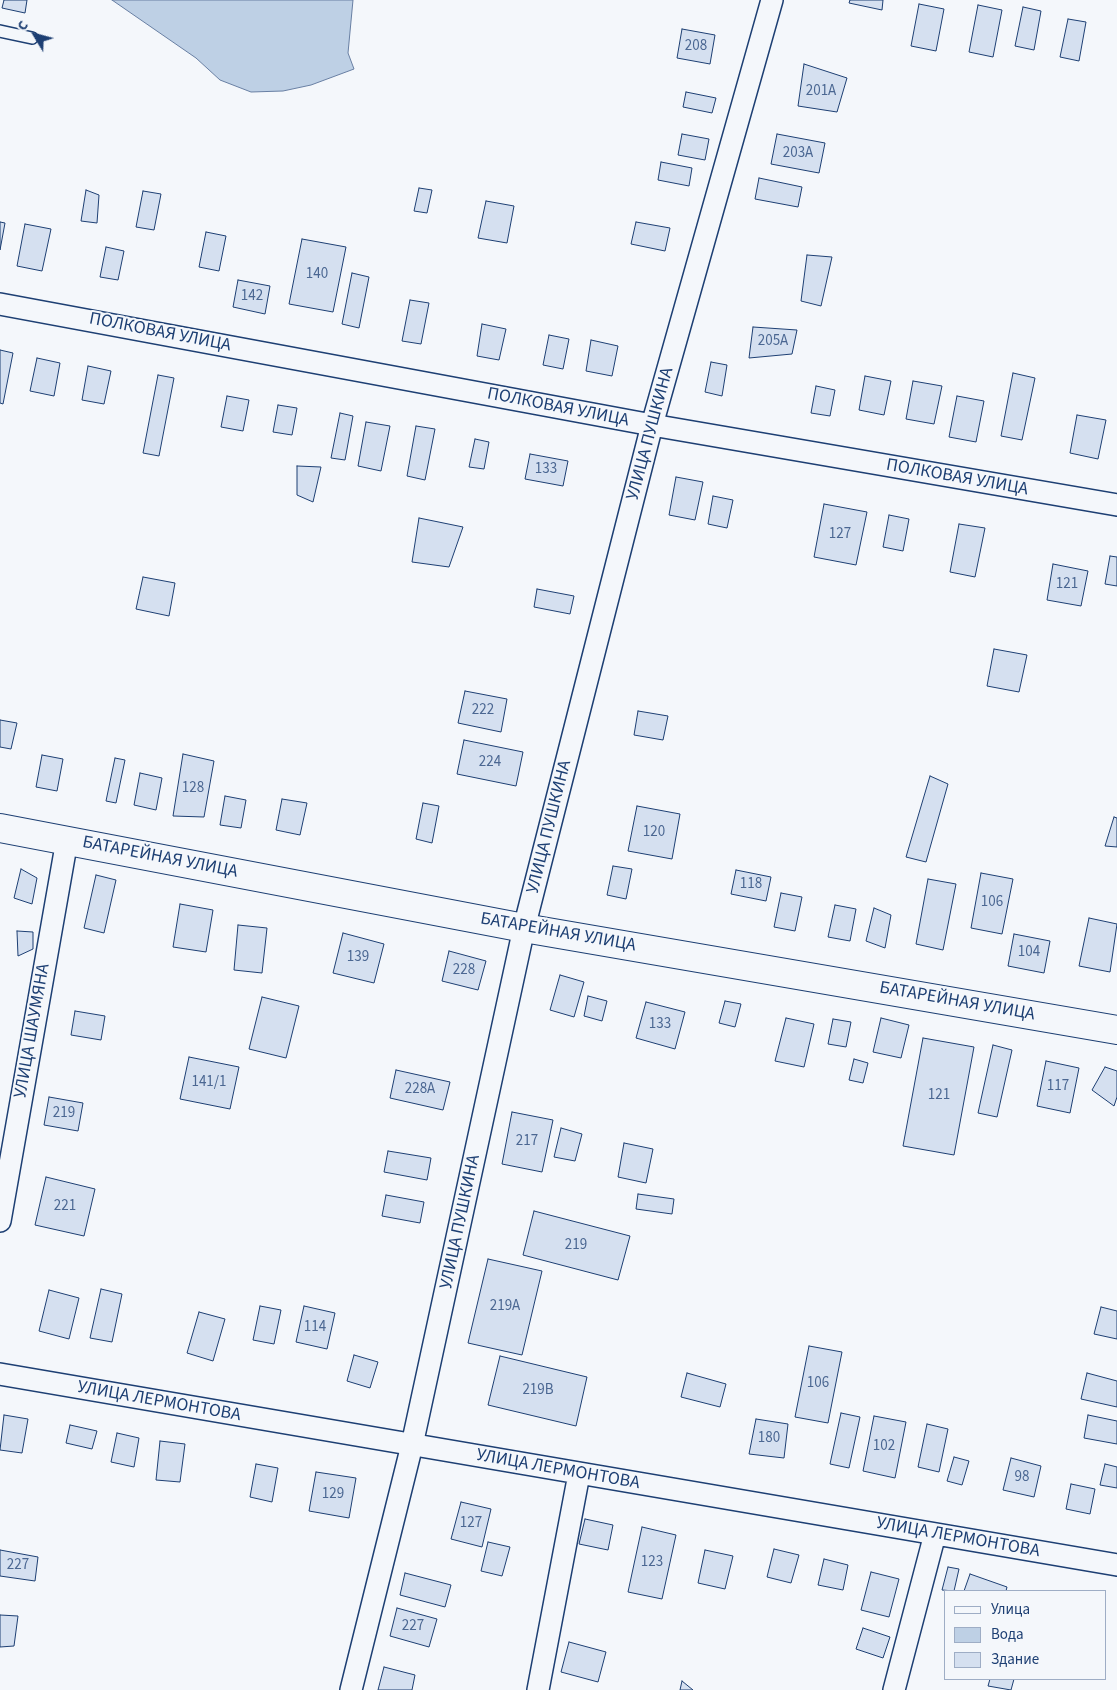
<!DOCTYPE html>
<meta charset="utf-8">
<style>
body{margin:0}
#map{position:relative;width:1117px;height:1690px;overflow:hidden;background:#f4f7fb;font-family:"Source Sans 3",sans-serif}
canvas{display:block}
.legend{position:absolute;left:944px;top:1590px;width:162px;height:90px;box-sizing:border-box;background:#f4f7fb;border:1px solid #9eadc5;margin:0;padding:6px 9px;list-style:none;font-size:15px;color:#1d3f73}
.legend li{display:flex;align-items:center;gap:10px;height:25px}
.legend b{width:25px;border:1px solid #9eadc5}
.north{position:absolute;left:10px;top:10px;width:50px;height:50px;-webkit-text-stroke:4px #f4f7fb;paint-order:stroke;rotate:307deg;font-size:14px;font-weight:700;line-height:20px;text-align:center;color:#1d3f73}
.north::after{content:'';display:block;margin:auto;width:18px;height:22px;background:#1d3f73;clip-path:polygon(50% 0,100% 100%,50% 72%,0 100%)}
</style>
<div id="map">
<canvas width="1117" height="1690"></canvas>
<ul class="legend">
<li><b style="height:6px;background:#f4f7fb"></b>Улица</li>
<li><b style="height:14px;background:#bed0e5"></b>Вода</li>
<li><b style="height:14px;background:#d5e0f0"></b>Здание</li>
</ul>
<div class="north">С</div>
</div>
<script>
const ctx = document.querySelector('canvas').getContext('2d');
ctx.lineJoin = 'round';
function paint(path, color) { ctx.fillStyle = color; ctx.fill(path, 'evenodd'); }
const toPath = rows => new Path2D(rows.map(r => 'M' + r).join(''));
function strokePath(path, color, width, dash) { ctx.strokeStyle = color; ctx.lineWidth = width; ctx.lineCap = dash ? 'butt' : 'round'; ctx.setLineDash(dash || []); ctx.stroke(path); }
function label(font, color, halo, rows, align = 'center') {
  ctx.font = font + ' "Source Sans 3",sans-serif'; ctx.lineWidth = 4; ctx.setLineDash([]); ctx.textBaseline = 'middle'; ctx.strokeStyle = halo; ctx.fillStyle = color; for (const [text, x, y, turn = 0] of rows) {
    ctx.save(); ctx.translate(x, y); ctx.rotate((+turn || 0) * Math.PI / 180); ctx.textAlign = isNaN(turn) ? turn : align; if (halo) ctx.strokeText(text, 0, 0); ctx.fillText(text, 0, 0); ctx.restore();
  }
}
const water = toPath([
 [112,0,353,0,348,53,354,69,311,85,283,91,251,92,220,80,196,58,112,0]
]);
paint(water, '#bed0e5');
strokePath(water, '#687fa3', 1);
const building = toPath([
 [4,0,27,0,25,13,2,8,4,0],
 [850,0,883,0,882,10,849,3,850,0],
 [919,4,944,9,936,51,911,46,919,4],
 [978,5,1002,10,993,57,969,52,978,5],
 [1023,7,1041,11,1034,50,1015,46,1023,7],
 [1068,19,1086,22,1079,61,1060,57,1068,19],
 [682,29,715,35,710,64,677,58,682,29],
 [804,64,847,78,837,112,798,106,804,64],
 [686,92,716,98,712,113,683,107,686,92],
 [682,134,709,139,705,160,678,155,682,134],
 [777,134,825,143,819,173,771,164,777,134],
 [661,162,692,168,689,186,658,180,661,162],
 [759,178,802,187,798,207,755,199,759,178],
 [419,188,432,190,427,213,414,211,419,188],
 [86,190,99,195,97,223,81,221,86,190],
 [143,191,161,194,154,230,136,227,143,191],
 [486,201,514,206,507,243,478,238,486,201],
 [0,222,5,223,0,250,0,222],
 [636,222,670,228,665,251,631,244,636,222],
 [25,224,51,229,42,271,17,266,25,224],
 [206,232,226,236,219,271,199,267,206,232],
 [302,239,346,247,333,312,289,304,302,239],
 [106,247,124,251,118,280,100,277,106,247],
 [807,255,832,257,821,306,801,301,807,255],
 [352,273,369,277,359,328,342,324,352,273],
 [238,280,270,286,265,314,233,307,238,280],
 [410,300,429,303,421,344,402,341,410,300],
 [482,324,506,329,499,360,477,356,482,324],
 [753,327,797,330,792,354,749,358,753,327],
 [549,335,569,339,563,369,543,365,549,335],
 [591,340,618,346,612,376,586,371,591,340],
 [0,350,13,353,3,404,0,403,0,350],
 [37,358,60,363,54,396,30,391,37,358],
 [711,362,727,365,722,396,705,392,711,362],
 [88,366,111,371,104,404,82,400,88,366],
 [1013,373,1035,378,1022,440,1001,436,1013,373],
 [158,375,174,378,159,456,143,453,158,375],
 [865,376,891,381,884,415,859,410,865,376],
 [913,381,942,386,934,424,906,419,913,381],
 [816,386,835,390,830,416,811,413,816,386],
 [227,396,249,400,243,431,221,427,227,396],
 [957,396,984,401,976,442,949,437,957,396],
 [278,405,297,408,292,435,273,432,278,405],
 [340,413,353,416,345,460,331,458,340,413],
 [1077,415,1106,420,1098,459,1070,453,1077,415],
 [366,422,390,426,381,471,358,466,366,422],
 [416,426,435,429,425,480,407,476,416,426],
 [475,439,489,442,484,469,469,467,475,439],
 [530,454,568,461,563,486,525,479,530,454],
 [297,466,321,467,313,502,297,495,297,466],
 [676,477,703,482,695,520,669,515,676,477],
 [713,496,733,500,727,528,708,524,713,496],
 [824,504,867,512,856,565,814,557,824,504],
 [889,515,909,519,903,551,883,547,889,515],
 [419,518,463,527,449,567,412,562,419,518],
 [959,524,985,528,975,577,950,572,959,524],
 [1110,556,1117,557,1117,586,1105,584,1110,556],
 [1053,564,1088,571,1081,606,1047,600,1053,564],
 [143,577,175,583,169,616,136,609,143,577],
 [537,589,574,596,570,614,534,607,537,589],
 [994,649,1027,655,1019,692,987,686,994,649],
 [465,691,507,699,501,732,458,723,465,691],
 [638,711,668,716,663,740,634,735,638,711],
 [0,720,17,723,11,749,0,747,0,720],
 [464,740,523,752,516,786,457,774,464,740],
 [183,754,214,761,204,817,173,816,183,754],
 [42,755,63,759,57,791,36,787,42,755],
 [115,758,125,760,116,803,106,801,115,758],
 [140,773,162,778,156,810,134,805,140,773],
 [930,776,948,784,926,862,906,857,930,776],
 [225,796,246,800,241,828,220,825,225,796],
 [282,799,307,803,300,835,276,830,282,799],
 [423,803,439,806,432,843,416,839,423,803],
 [637,806,680,814,672,859,628,851,637,806],
 [1114,817,1117,818,1117,847,1105,846,1114,817],
 [613,866,632,869,626,899,607,895,613,866],
 [21,869,37,878,32,904,14,898,21,869],
 [736,870,771,877,766,901,731,894,736,870],
 [981,873,1013,879,1002,934,971,928,981,873],
 [96,875,116,880,104,933,84,928,96,875],
 [928,879,956,884,943,950,916,944,928,879],
 [781,893,802,897,795,931,774,927,781,893],
 [180,904,213,910,206,952,173,947,180,904],
 [835,905,856,909,850,941,828,937,835,905],
 [874,908,891,915,885,948,866,941,874,908],
 [1089,918,1117,924,1110,972,1079,966,1089,918],
 [238,925,267,928,262,973,234,970,238,925],
 [17,931,33,932,33,949,18,956,17,931],
 [343,933,384,944,374,983,333,973,343,933],
 [1014,934,1050,941,1044,973,1008,966,1014,934],
 [449,951,486,961,478,990,442,981,449,951],
 [560,975,584,982,574,1017,550,1010,560,975],
 [588,996,607,1001,602,1021,584,1016,588,996],
 [262,997,299,1006,286,1058,249,1049,262,997],
 [725,1001,741,1004,735,1027,719,1023,725,1001],
 [646,1002,685,1012,675,1049,636,1038,646,1002],
 [75,1011,105,1016,101,1040,71,1035,75,1011],
 [786,1018,814,1024,804,1067,775,1061,786,1018],
 [881,1018,909,1025,901,1058,873,1052,881,1018],
 [833,1019,851,1022,846,1047,828,1044,833,1019],
 [923,1038,974,1047,954,1155,903,1146,923,1038],
 [993,1045,1012,1050,997,1117,978,1113,993,1045],
 [189,1057,239,1067,230,1109,180,1099,189,1057],
 [854,1059,868,1063,863,1083,849,1080,854,1059],
 [1046,1061,1079,1068,1070,1113,1037,1106,1046,1061],
 [1105,1067,1117,1071,1117,1097,1114,1106,1092,1090,1105,1067],
 [396,1070,450,1082,443,1110,390,1098,396,1070],
 [49,1097,83,1103,78,1131,44,1125,49,1097],
 [512,1112,553,1120,542,1172,502,1164,512,1112],
 [561,1128,582,1134,575,1161,554,1157,561,1128],
 [624,1143,653,1149,646,1183,618,1177,624,1143],
 [388,1151,431,1158,427,1180,384,1172,388,1151],
 [46,1177,95,1189,84,1236,35,1225,46,1177],
 [638,1194,674,1199,672,1214,636,1209,638,1194],
 [386,1195,424,1202,420,1223,382,1216,386,1195],
 [534,1211,630,1236,618,1280,523,1255,534,1211],
 [488,1259,542,1271,522,1355,468,1343,488,1259],
 [101,1289,122,1294,112,1342,90,1338,101,1289],
 [49,1290,79,1298,69,1339,39,1331,49,1290],
 [260,1306,281,1310,274,1344,253,1340,260,1306],
 [304,1306,335,1313,327,1349,296,1342,304,1306],
 [1101,1307,1117,1311,1117,1339,1094,1334,1101,1307],
 [199,1312,225,1319,213,1361,187,1353,199,1312],
 [809,1346,842,1352,828,1423,795,1417,809,1346],
 [354,1355,378,1362,370,1388,347,1381,354,1355],
 [500,1356,587,1377,576,1426,488,1405,500,1356],
 [687,1373,726,1384,720,1407,681,1397,687,1373],
 [1087,1373,1117,1381,1117,1407,1081,1399,1087,1373],
 [841,1413,860,1417,849,1468,830,1464,841,1413],
 [4,1415,28,1419,22,1453,0,1450,4,1415],
 [1088,1415,1117,1421,1117,1444,1084,1438,1088,1415],
 [874,1416,906,1422,895,1478,863,1471,874,1416],
 [756,1419,788,1424,784,1458,749,1454,756,1419],
 [927,1424,948,1429,939,1472,918,1467,927,1424],
 [70,1425,97,1431,92,1449,66,1443,70,1425],
 [117,1433,139,1438,134,1467,111,1462,117,1433],
 [160,1441,185,1444,180,1482,156,1480,160,1441],
 [954,1457,969,1461,962,1485,947,1481,954,1457],
 [1011,1458,1041,1466,1034,1497,1003,1490,1011,1458],
 [256,1464,278,1468,272,1502,250,1497,256,1464],
 [1105,1464,1117,1467,1117,1488,1100,1485,1105,1464],
 [316,1472,356,1478,349,1518,309,1511,316,1472],
 [1071,1484,1095,1489,1090,1514,1066,1509,1071,1484],
 [461,1502,491,1509,482,1547,451,1539,461,1502],
 [585,1519,613,1525,608,1550,579,1544,585,1519],
 [642,1527,676,1535,662,1599,628,1592,642,1527],
 [488,1542,510,1547,502,1576,481,1571,488,1542],
 [774,1549,799,1555,791,1583,767,1577,774,1549],
 [0,1550,38,1557,35,1581,0,1576,0,1550],
 [705,1550,733,1556,725,1589,698,1583,705,1550],
 [824,1559,848,1565,843,1590,818,1585,824,1559],
 [948,1567,959,1569,954,1591,942,1590,948,1567],
 [871,1572,899,1579,889,1617,861,1610,871,1572],
 [405,1573,451,1585,445,1607,400,1595,405,1573],
 [970,1574,1007,1587,1006,1591,964,1591,970,1574],
 [397,1608,437,1619,429,1647,390,1636,397,1608],
 [0,1615,18,1616,14,1646,0,1647,0,1615],
 [863,1628,890,1637,883,1658,856,1649,863,1628],
 [569,1642,606,1652,598,1682,561,1672,569,1642],
 [384,1667,415,1675,412,1690,378,1690,384,1667],
 [990,1679,1014,1679,1011,1690,988,1686,990,1679],
 [682,1681,693,1690,680,1690,682,1681]
]);
paint(building, '#d5e0f0');
strokePath(building, '#1d3f73', 1);
const lane = toPath([
 [0,31,32,38]
]);
const street = toPath([
 [0,304,652,425,1117,505],
 [0,1221,67,840],
 [0,1374,1117,1565],
 [351,1690,412,1445,524,928,652,425,772,0],
 [538,1690,579,1474],
 [894,1690,935,1534]
]);
const secondary = toPath([
 [0,828,524,928,1117,1030]
]);
strokePath(lane, '#1d3f73', 14);
strokePath(street, '#1d3f73', 24);
strokePath(secondary, '#1d3f73', 30);
strokePath(lane, '#f4f7fb', 11);
strokePath(street, '#f4f7fb', 21);
strokePath(secondary, '#f4f7fb', 28);
label('15px', '#4b6792', null, [
 ["208",696,47],
 ["201А",821,92],
 ["203А",798,154],
 ["140",317,275],
 ["142",252,297],
 ["205А",773,342],
 ["133",546,470],
 ["127",840,535],
 ["121",1067,585],
 ["222",483,711],
 ["224",490,763],
 ["128",193,789],
 ["120",654,833],
 ["118",751,885],
 ["106",992,903],
 ["104",1029,953],
 ["139",358,958],
 ["228",464,971],
 ["133",660,1025],
 ["141/1",209,1083],
 ["117",1058,1087],
 ["228А",420,1090],
 ["121",939,1096],
 ["219",64,1114],
 ["217",527,1142],
 ["221",65,1207],
 ["219",576,1246],
 ["219А",505,1307],
 ["114",315,1328],
 ["106",818,1384],
 ["219В",538,1391],
 ["180",769,1439],
 ["102",884,1447],
 ["98",1022,1478],
 ["129",333,1495],
 ["127",471,1524],
 ["123",652,1563],
 ["227",18,1566],
 ["227",413,1627]
]);
label('18px', '#1d3f73', '#f4f7fb', [
 ["ПОЛКОВАЯ УЛИЦА",160,333,11],
 ["ПОЛКОВАЯ УЛИЦА",558,408,11],
 ["УЛИЦА ПУШКИНА",651,434,-75],
 ["ПОЛКОВАЯ УЛИЦА",957,478,10],
 ["УЛИЦА ПУШКИНА",550,827,-76],
 ["БАТАРЕЙНАЯ УЛИЦА",160,858,11],
 ["БАТАРЕЙНАЯ УЛИЦА",558,933,10],
 ["БАТАРЕЙНАЯ УЛИЦА",957,1002,10],
 ["УЛИЦА ШАУМЯНА",33,1031,-80],
 ["УЛИЦА ПУШКИНА",461,1222,-78],
 ["УЛИЦА ЛЕРМОНТОВА",159,1402,10],
 ["УЛИЦА ЛЕРМОНТОВА",558,1470,10],
 ["УЛИЦА ЛЕРМОНТОВА",958,1538,10]
]);
</script>
